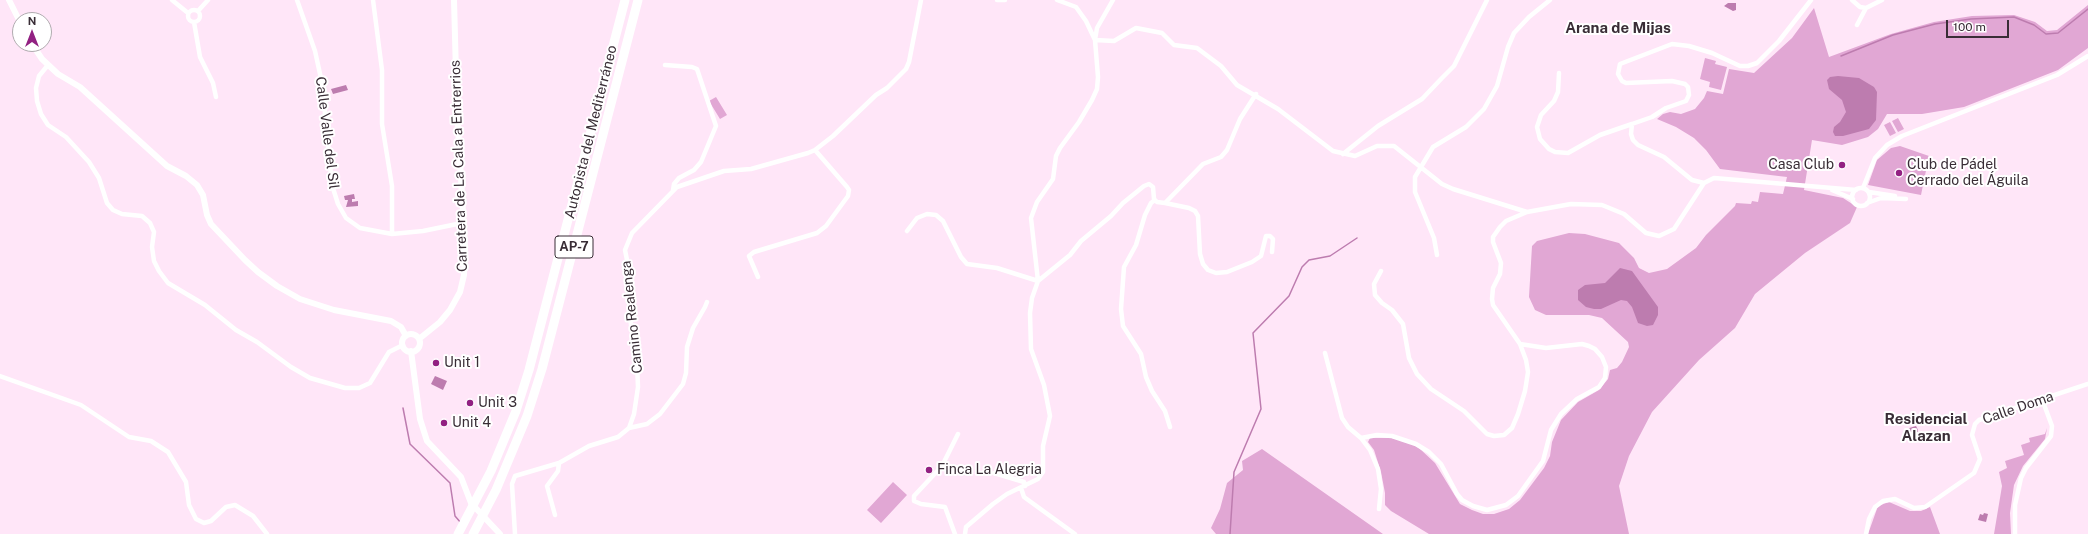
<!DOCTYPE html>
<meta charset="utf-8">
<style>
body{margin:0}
#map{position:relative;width:2088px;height:534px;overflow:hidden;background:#ffe6f8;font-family:"Public Sans",sans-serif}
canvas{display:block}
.north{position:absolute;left:12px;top:12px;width:40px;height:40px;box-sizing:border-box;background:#fff;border:1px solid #b0abaf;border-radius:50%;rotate:0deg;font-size:11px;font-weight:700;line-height:16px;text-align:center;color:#392d36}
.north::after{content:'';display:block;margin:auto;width:14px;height:18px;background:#922182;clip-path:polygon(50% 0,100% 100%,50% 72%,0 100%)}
.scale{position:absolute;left:1946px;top:20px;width:63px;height:18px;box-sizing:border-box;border:2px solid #392d36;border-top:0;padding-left:5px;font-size:12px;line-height:14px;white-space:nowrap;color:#392d36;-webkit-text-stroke:3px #fff;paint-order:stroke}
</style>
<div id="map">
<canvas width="2088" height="534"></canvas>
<div class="north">N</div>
<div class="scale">100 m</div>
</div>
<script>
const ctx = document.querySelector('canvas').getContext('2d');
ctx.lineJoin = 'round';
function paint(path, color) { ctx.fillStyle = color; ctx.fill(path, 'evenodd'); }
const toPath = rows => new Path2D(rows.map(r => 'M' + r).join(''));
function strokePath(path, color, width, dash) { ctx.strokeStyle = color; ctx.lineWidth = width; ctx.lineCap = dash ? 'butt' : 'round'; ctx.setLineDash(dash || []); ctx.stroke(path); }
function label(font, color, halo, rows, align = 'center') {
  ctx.font = font + ' "Public Sans",sans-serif'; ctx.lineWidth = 4; ctx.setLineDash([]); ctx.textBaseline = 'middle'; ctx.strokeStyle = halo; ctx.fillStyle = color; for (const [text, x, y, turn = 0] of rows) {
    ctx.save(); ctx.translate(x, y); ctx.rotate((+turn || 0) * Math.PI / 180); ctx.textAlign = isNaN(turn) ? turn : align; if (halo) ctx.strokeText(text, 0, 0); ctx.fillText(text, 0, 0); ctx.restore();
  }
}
paint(toPath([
 [2088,5,2088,48,2058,70,1964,107,1922,114,1887,114,1878,129,1868,137,1842,145,1812,140,1804,190,1843,198,1857,207,1850,223,1805,253,1755,294,1735,328,1699,360,1652,412,1629,456,1619,486,1629,534,1429,534,1391,511,1385,505,1385,493,1381,472,1374,450,1368,442,1370,438,1392,438,1408,442,1419,448,1435,463,1460,504,1472,510,1483,514,1494,514,1509,509,1520,500,1544,468,1550,456,1552,442,1561,420,1578,402,1599,390,1608,379,1610,370,1617,368,1622,362,1629,347,1628,342,1602,318,1589,315,1546,315,1535,310,1529,297,1532,246,1537,241,1569,233,1585,234,1619,243,1634,258,1639,268,1649,273,1667,269,1696,248,1706,235,1735,206,1736,203,1751,204,1752,201,1758,202,1760,192,1783,194,1787,177,1720,169,1706,150,1694,138,1676,127,1657,119,1663,114,1670,112,1681,114,1695,109,1704,98,1707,91,1723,94,1729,69,1754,73,1792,38,1814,8,1829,57,1891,34,1934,22,1972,16,2014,15,2035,22,2047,31,2057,30],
 [1705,58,1716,61,1715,64,1727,67,1721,90,1709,87,1710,82,1700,79],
 [716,97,727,115,720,119,709,101],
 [1898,118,1904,129,1898,132,1892,121],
 [1890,122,1896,133,1890,136,1884,125],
 [1900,146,1929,156,1921,195,1868,185,1877,160,1891,148],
 [2047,428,2045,439,2023,466,2014,485,2010,513,2011,534,1994,534,2002,486,1999,472,2007,468,2005,461,2024,455,2021,445,2030,442,2029,438,2045,434],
 [1262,449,1383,534,1216,534,1211,528,1220,509,1227,483,1243,470,1242,461],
 [893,482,907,495,881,523,867,510],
 [1889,502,1910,511,1921,511,1930,507,1940,534,1868,534,1878,506]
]), '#e1a7d4');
paint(toPath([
 [1728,3,1736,3,1736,10,1733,11,1724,6],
 [1838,76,1859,78,1874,87,1877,92,1876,120,1869,129,1843,136,1835,136,1833,132,1834,127,1840,122,1846,112,1842,100,1829,89,1827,80,1830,77],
 [346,85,348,90,333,94,331,89],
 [354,194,355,199,352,199,352,202,358,201,358,206,346,207,348,200,345,200,344,196],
 [1620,268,1632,271,1658,307,1658,315,1653,325,1647,326,1638,323,1632,307,1627,301,1621,300,1601,309,1594,309,1586,307,1578,300,1578,290,1585,285,1605,283],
 [435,376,447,381,443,390,431,384],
 [1916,426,1918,430,1918,432,1905,432,1906,429],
 [1984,513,1988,514,1986,522,1978,520,1980,514,1983,515]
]), '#bd7caf');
strokePath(toPath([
 [1841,56,1893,35,1935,24,1971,19,2014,17,2034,25,2046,34,2058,33,2088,9],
 [403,408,410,444,450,483,455,516,461,523],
 [1230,534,1234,472,1261,409,1253,333,1289,296,1302,267,1309,260,1330,256,1357,238]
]), '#bd7caf', 1.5);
strokePath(toPath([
 [172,0,188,13],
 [297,0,315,51,322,83,332,185,338,204,346,218,360,228,392,234,423,231,462,223],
 [373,0,382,70,382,124,392,186,392,234],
 [997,0,1005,0],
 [1113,0,1097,28,1095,40,1114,41,1136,28,1162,33,1174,45,1197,48,1221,66,1237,85,1278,109,1333,151,1355,156,1377,146,1394,146,1442,184,1453,189,1527,212,1571,204,1602,205,1624,214,1646,233,1659,236,1674,229,1704,183,1714,178,1856,190],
 [1852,0,1860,7,1866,8,1882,0],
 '188 16a6 6 0 1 1 12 0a6 6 0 1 1-12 0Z',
 [198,11,208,0],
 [194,22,200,57,213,83,216,97],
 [1857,25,1866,8],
 [48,65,39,76,36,88,37,101,41,114,48,125,66,137,89,162,99,178,107,203,113,210,122,214,142,216,150,223,154,232,152,247,154,261,159,271,168,283,205,305,236,330,257,342,291,367,310,378,345,388,359,388,370,383,389,352,403,345],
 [665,65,692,67,697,69,716,126,701,162,694,170,679,178,674,184,673,190],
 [1559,73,1558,92,1554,101,1541,115,1537,127,1540,139,1549,149,1555,152,1568,153,1600,135,1632,124],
 [1343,154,1378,126,1422,99,1442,78,1454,66,1487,0],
 [1704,183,1692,180,1664,157,1638,145,1633,140,1631,134,1632,124,1652,117,1666,108,1686,101,1689,95,1688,87,1685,84,1672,81,1626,83,1622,81,1618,74,1620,64,1672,44,1689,46,1712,53,1740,66,1748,66,1757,63,1779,41,1811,0],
 [1863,188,1875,158,1887,145,1902,136,2057,75,2088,56],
 '1852 197a9 9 0 1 1 18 0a9 9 0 1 1-18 0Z',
 [1832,190,1853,199],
 [1869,192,1895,196],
 [1155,200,1151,203,1145,215,1136,245,1124,267,1121,309,1123,326,1141,354,1146,377,1152,391,1165,411,1170,427],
 [1165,203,1189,208,1195,211,1198,216,1200,254,1203,264,1208,270,1216,273,1227,272,1252,262,1261,256,1266,236,1270,236,1273,239,1272,252],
 [1867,203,1881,198,1906,199],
 [907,231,917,218,927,214,936,215,943,221,961,257,967,264,997,268,1038,281,1070,255,1081,241,1111,216,1123,203,1144,186,1149,184,1153,187,1154,199,1157,202,1165,203,1203,164,1221,157,1227,150,1240,119,1256,94],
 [1437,255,1434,238,1415,192,1415,177,1433,147,1466,127,1484,109,1497,86,1508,47,1514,33,1529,17,1550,0],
 [1381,271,1374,284,1375,295,1382,303,1392,310,1403,324,1409,358,1417,374,1431,389,1464,411,1487,434,1494,436,1504,435,1512,428,1518,414,1525,391,1528,372,1526,360,1520,344,1493,305,1492,299,1493,288,1500,274,1501,263,1493,242,1493,237,1500,227,1506,221,1527,212],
 [758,277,749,256,754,252,817,233,826,226,848,196,849,190,847,187,815,150],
 [1325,353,1342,418,1348,427,1361,438,1377,435,1392,436,1416,444,1429,452,1441,464,1457,494,1462,500,1473,506,1487,510,1506,505,1518,496,1543,461,1551,430,1561,414,1577,399,1599,387,1605,378,1606,367,1602,357,1595,349,1589,346,1582,344,1546,348,1520,344],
 [0,376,81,405,129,437,151,441,168,452,186,482,189,505,196,519,204,523,211,521,226,507,235,505,253,516,267,534],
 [629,428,647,424,660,414,683,384,686,373,687,347,693,328,705,307,707,302],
 [1361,438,1370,450,1378,469,1381,489,1379,509],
 [994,473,1024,482,1025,486],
 [1021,488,1024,497,1075,534],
 [555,515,547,486,558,471,559,463],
 [515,534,512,484,515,476,559,463,589,446,618,437,629,428,634,414,638,387,637,364,630,318,629,270,625,250,632,233,677,187,724,171,751,169,808,153,815,150,833,136,876,95,887,88,906,69,909,62,921,0],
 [955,534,945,507,921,504,914,501,914,496,942,466,958,434],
 [965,534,966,527,993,504,1007,494,1038,479,1043,472,1043,446,1050,416,1044,385,1031,349,1030,313,1032,298,1038,281,1031,218,1037,202,1053,179,1056,156,1060,148,1079,122,1092,100,1097,89,1098,77,1095,40,1086,21,1076,7,1057,0],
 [1866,534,1869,519,1875,507,1883,501,1895,499,1914,508,1925,507,1974,473,1980,459,1972,435,1975,424,1979,420,2088,384],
 [2015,534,2015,505,2021,478,2026,468,2051,436,2052,426,2042,399]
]), '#fff', 4.5);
strokePath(toPath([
 [9,0,20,22],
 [32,44,42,59,58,74,80,87,167,166,186,176,197,185,203,195,207,215,211,224,245,260,258,272,277,286,300,299,334,310,391,321,401,327,406,336],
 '402 343a9 9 0 1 1 18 0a9 9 0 1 1-18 0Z',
 [419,339,440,322,450,310,460,292,464,275,465,247,457,110,454,0],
 [411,351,420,419,427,441,461,477,471,503,500,534]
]), '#fff', 6);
strokePath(toPath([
 [458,534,491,471,516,411,529,370,625,0],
 [473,534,496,490,527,416,542,369,638,0]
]), '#fff', 9);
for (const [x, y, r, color] of [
 [1842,165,4,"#922182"],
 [1899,173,4,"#922182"],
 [436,363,4,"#922182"],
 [470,403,4,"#922182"],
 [444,423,4,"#922182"],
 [929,470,4,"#922182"]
]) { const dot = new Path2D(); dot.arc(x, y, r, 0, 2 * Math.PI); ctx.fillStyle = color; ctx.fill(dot); strokePath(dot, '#fff', 1.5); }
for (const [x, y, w] of [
 [574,247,38]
]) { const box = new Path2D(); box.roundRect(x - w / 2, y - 11, w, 22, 3); ctx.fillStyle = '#fff'; ctx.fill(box); strokePath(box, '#392d36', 1); }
label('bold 13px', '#392d36', null, [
 ["AP-7",574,247]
]);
label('14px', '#392d36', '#fff', [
 ["Autopista del Mediterráneo",591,132,-76],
 ["Calle Valle del Sil",327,133,83],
 ["Carretera de La Cala a Entrerrios",459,166,-92],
 ["Camino Realenga",632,317,-96],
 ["Calle Doma",2018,408,-19]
]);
label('14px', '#392d36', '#fff', [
 ["Casa Club",1834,165,"right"],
 ["Club de Pádel",1907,165],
 ["Cerrado del Águila",1907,181],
 ["Unit 1",444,363],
 ["Unit 3",478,403],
 ["Unit 4",452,423],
 ["Finca La Alegria",937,470]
], 'left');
label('bold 15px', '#392d36', '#fff', [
 ["Arana de Mijas",1618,28],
 ["Residencial",1926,419],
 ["Alazan",1926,436]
]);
</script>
